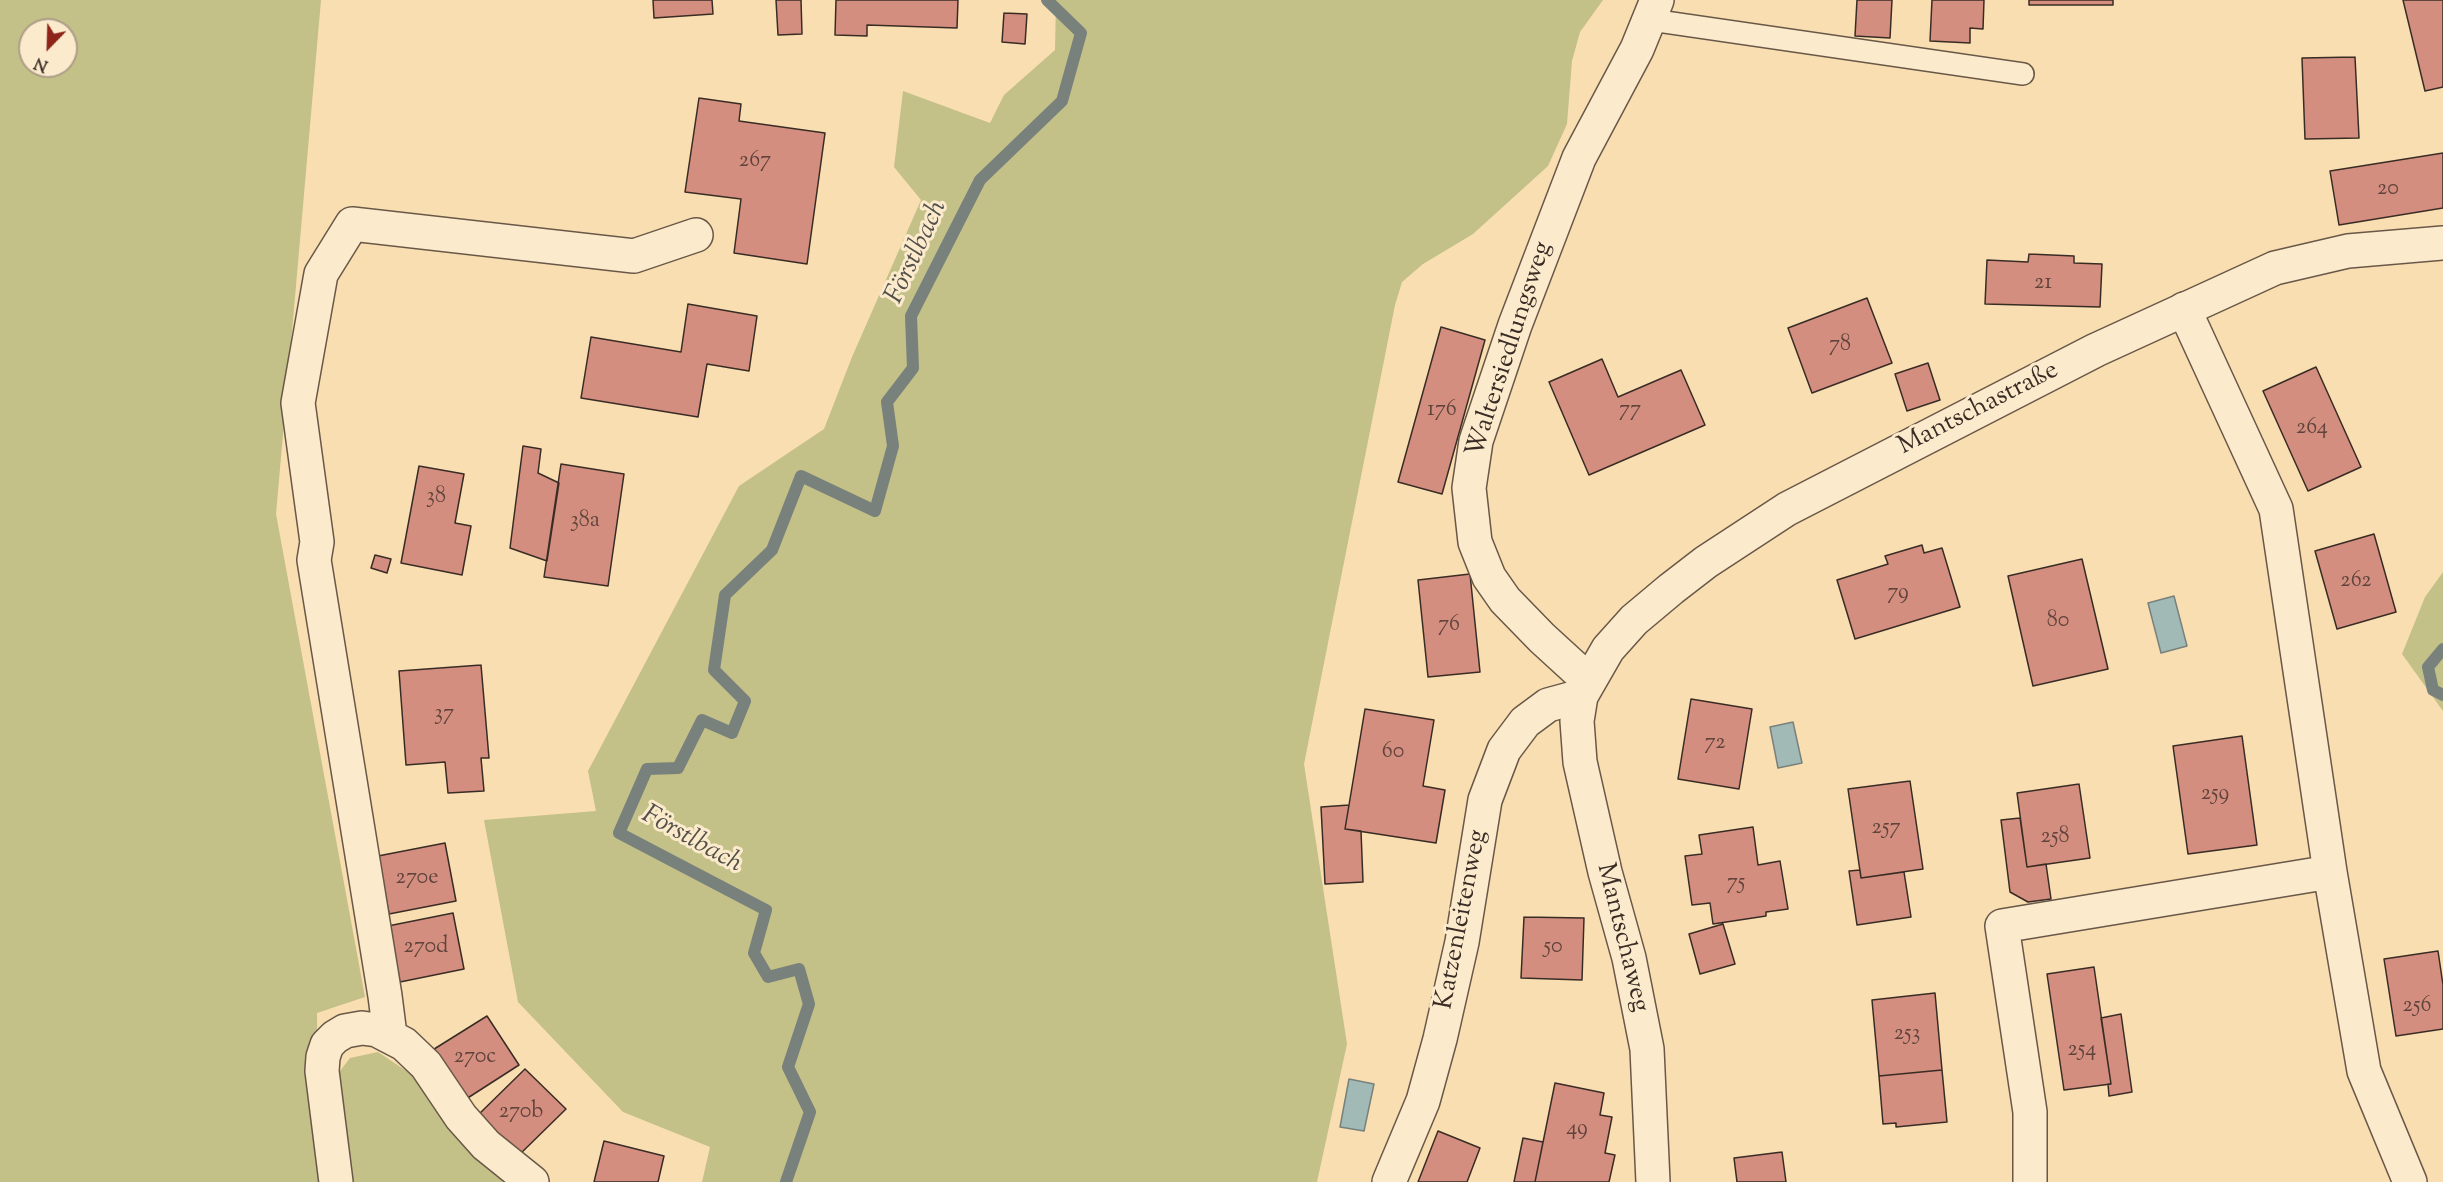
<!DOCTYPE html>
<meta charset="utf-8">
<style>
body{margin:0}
#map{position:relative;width:2443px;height:1182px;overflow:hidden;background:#f9deb1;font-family:"Sorts Mill Goudy",serif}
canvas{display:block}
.north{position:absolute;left:18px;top:18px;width:60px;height:60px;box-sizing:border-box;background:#fbeacc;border:2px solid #ad9e89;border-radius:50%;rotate:203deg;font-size:16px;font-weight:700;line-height:24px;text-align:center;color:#392c25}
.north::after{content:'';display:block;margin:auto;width:21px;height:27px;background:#8f2418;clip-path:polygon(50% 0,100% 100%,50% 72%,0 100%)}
</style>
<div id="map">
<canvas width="2443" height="1182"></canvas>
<div class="north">N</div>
</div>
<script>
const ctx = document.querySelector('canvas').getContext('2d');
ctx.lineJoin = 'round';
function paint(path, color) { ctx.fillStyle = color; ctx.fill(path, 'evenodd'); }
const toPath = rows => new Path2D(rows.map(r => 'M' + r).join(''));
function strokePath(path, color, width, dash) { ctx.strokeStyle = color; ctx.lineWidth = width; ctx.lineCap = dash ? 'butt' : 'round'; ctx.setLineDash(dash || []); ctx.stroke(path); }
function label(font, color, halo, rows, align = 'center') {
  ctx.font = font + ' "Sorts Mill Goudy",serif'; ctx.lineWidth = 6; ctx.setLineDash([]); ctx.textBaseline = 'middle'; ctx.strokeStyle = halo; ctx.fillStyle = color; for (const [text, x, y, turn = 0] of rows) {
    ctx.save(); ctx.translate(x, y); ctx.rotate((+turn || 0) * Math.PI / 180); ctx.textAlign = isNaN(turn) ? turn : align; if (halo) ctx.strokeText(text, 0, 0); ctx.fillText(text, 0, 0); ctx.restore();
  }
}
paint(toPath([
 [0,0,321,0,276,514,365,997,317,1013,318,1182,0,1182],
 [30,30,66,30,66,66,30,66],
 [1056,0,1603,0,1580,32,1572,61,1567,124,1548,166,1473,234,1423,264,1402,282,1395,305,1304,764,1347,1044,1317,1182,702,1182,710,1147,623,1112,518,1002,484,820,596,811,588,771,739,486,824,429,852,357,921,200,894,167,903,91,990,123,1004,95,1055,50],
 [2443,572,2443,711,2402,654,2425,597],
 [378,1052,411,1074,505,1182,346,1182,333,1080,350,1058]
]), '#c3c088');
const water = toPath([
 [2174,596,2187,646,2161,653,2148,603,2174,596],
 [1793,722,1802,763,1778,768,1770,727,1793,722],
 [1349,1079,1374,1084,1364,1131,1340,1127,1349,1079]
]);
paint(water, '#a2bab6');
strokePath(water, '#78817c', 1.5);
strokePath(toPath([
 [2443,649,2428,667,2433,690,2443,695],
 [786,1182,810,1112,788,1067,809,1004,799,969,768,977,754,953,766,910,619,833,647,769,678,768,702,720,732,733,745,701,714,670,725,595,772,550,801,476,875,511,893,446,887,402,913,368,911,316,980,180,1062,101,1081,33,1047,0]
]), '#78817c', 12);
const building = toPath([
 [653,0,712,0,713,14,654,18,653,0],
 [776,0,801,0,802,34,778,35,776,0],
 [836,0,958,0,957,28,867,25,867,36,835,35,836,0],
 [1857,0,1892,0,1890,38,1855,36,1857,0],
 [1932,0,1984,0,1983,29,1970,28,1970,43,1930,41,1932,0],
 [2029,0,2113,0,2113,5,2029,5,2029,0],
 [2403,0,2443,0,2443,87,2425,91,2403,0],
 [1004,13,1027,14,1025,44,1002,42,1004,13],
 [2355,57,2359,138,2305,139,2302,58,2355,57],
 [699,98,741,104,739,121,825,133,807,264,734,253,741,199,685,192,699,98],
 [2443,153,2443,208,2339,225,2330,171,2443,153],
 [2029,254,2074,256,2074,263,2102,264,2100,307,1985,304,1987,260,2028,262,2029,254],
 [1867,298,1892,363,1812,393,1788,328,1867,298],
 [688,304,757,316,749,371,707,364,698,417,581,398,591,337,681,352,688,304],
 [1441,327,1485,340,1442,494,1398,482,1441,327],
 [1602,359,1618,397,1681,370,1705,425,1589,475,1549,382,1602,359],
 [1928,363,1940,400,1907,411,1895,374,1928,363],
 [2316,367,2361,467,2308,491,2263,391,2316,367],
 [523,446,541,449,538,473,559,483,547,561,510,548,523,446],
 [561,464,624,474,608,586,544,577,561,464],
 [419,466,464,474,455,523,471,526,462,575,401,563,419,466],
 [2374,534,2396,612,2337,629,2315,551,2374,534],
 [1922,545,1924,553,1942,548,1960,607,1855,639,1837,580,1888,564,1885,556,1922,545],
 [375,555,391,559,387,573,371,568,375,555],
 [2082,559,2108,669,2033,686,2008,576,2082,559],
 [1470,574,1480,672,1428,677,1418,580,1470,574],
 [481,665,489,758,481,758,484,791,448,793,445,762,406,765,399,671,481,665],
 [1691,699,1752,709,1739,789,1678,779,1691,699],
 [1365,709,1434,720,1423,786,1445,790,1436,843,1345,829,1365,709],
 [2242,736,2257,845,2188,854,2173,746,2242,736],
 [1910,781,1923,869,1861,878,1848,789,1910,781],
 [2079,784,2090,858,2027,867,2017,793,2079,784],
 [1349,805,1345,829,1361,831,1363,882,1325,884,1321,807,1349,805],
 [2020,818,2027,867,2046,864,2051,899,2028,902,2010,892,2001,820,2020,818],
 [1753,827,1758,865,1780,861,1788,909,1766,912,1766,916,1713,924,1710,903,1692,905,1685,856,1702,854,1699,835,1753,827],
 [445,843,456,901,389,914,378,856,445,843],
 [1860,870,1861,878,1904,872,1911,917,1857,925,1849,871,1860,870],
 [453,913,464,969,400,982,388,926,453,913],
 [1524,917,1584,918,1582,980,1521,978,1524,917],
 [1723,924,1735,964,1700,974,1689,934,1723,924],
 [2438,951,2443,985,2443,1029,2396,1036,2384,959,2438,951],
 [2094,967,2111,1084,2064,1090,2047,974,2094,967],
 [1935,993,1942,1070,1879,1076,1872,1000,1935,993],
 [2121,1014,2132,1092,2109,1096,2108,1084,2111,1084,2101,1018,2121,1014],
 [487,1016,519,1065,463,1101,431,1051,487,1016],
 [525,1069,566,1109,516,1158,476,1117,525,1069],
 [1942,1070,1947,1122,1896,1127,1896,1123,1883,1124,1879,1076,1942,1070],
 [1555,1083,1604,1093,1600,1115,1612,1117,1605,1153,1615,1155,1609,1182,1535,1182,1555,1083],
 [1438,1131,1480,1148,1467,1182,1418,1182,1438,1131],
 [1523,1138,1543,1142,1535,1182,1514,1182,1523,1138],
 [604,1141,664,1156,658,1182,594,1182,604,1141],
 [1782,1152,1786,1182,1737,1182,1734,1158,1782,1152]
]);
paint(building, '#d48e7f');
strokePath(building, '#392c25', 1.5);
const service = toPath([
 [1651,20,2023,74]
]);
const minor = toPath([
 [2184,309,2276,509,2330,872,2364,1071,2410,1182],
 [1589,681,1542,638,1505,600,1489,577,1475,542,1469,488,1476,441,1515,325,1579,158,1637,49,1657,0],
 [390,1035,385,996,314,560,317,542,298,403,321,274,352,224,634,256,696,235],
 [336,1182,322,1071,323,1057,327,1045,335,1037,345,1031,362,1028,377,1030,404,1044,426,1065,461,1117,486,1145,532,1182],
 [1389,1182,1423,1101,1440,1039,1462,942,1485,800,1504,750,1525,722,1548,705,1581,696],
 [2030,1182,2030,1112,2002,926,2330,872]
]);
const tertiary = toPath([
 [1653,1182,1647,1049,1629,958,1605,872,1580,762,1577,721,1581,696,1608,649,1634,620,1671,589,1706,562,1787,509,2096,350,2275,268,2348,251,2443,243]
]);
strokePath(service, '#695848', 24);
strokePath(minor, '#695848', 36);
strokePath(tertiary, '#695848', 36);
strokePath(service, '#fbeacc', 21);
strokePath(minor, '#fbeacc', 33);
strokePath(tertiary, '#fbeacc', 33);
label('22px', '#60443c', null, [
 ["267",755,162],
 ["20",2388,190],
 ["21",2043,284],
 ["78",1840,346],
 ["176",1442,411],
 ["77",1630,411],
 ["264",2312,429],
 ["38",436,498],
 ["38a",585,522],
 ["262",2356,582],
 ["79",1898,594],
 ["80",2058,622],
 ["76",1449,626],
 ["37",444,715],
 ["72",1715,744],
 ["60",1393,753],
 ["259",2215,795],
 ["257",1886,829],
 ["258",2055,838],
 ["270e",417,879],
 ["75",1736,884],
 ["270d",426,948],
 ["50",1553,948],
 ["256",2417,1007],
 ["253",1907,1035],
 ["254",2082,1051],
 ["270c",475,1058],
 ["270b",521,1113],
 ["49",1577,1130]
]);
label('26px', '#392c25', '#fbeacc', [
 ["Waltersiedlungsweg",1511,350,-72],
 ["Mantschastraße",1979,410,-27],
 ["Katzenleitenweg",1463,920,-79],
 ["Mantschaweg",1621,938,76]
]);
label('italic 27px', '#535049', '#fbeacc', [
 ["Förstlbach",918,253,-65],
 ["Förstlbach",691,841,29]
]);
</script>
